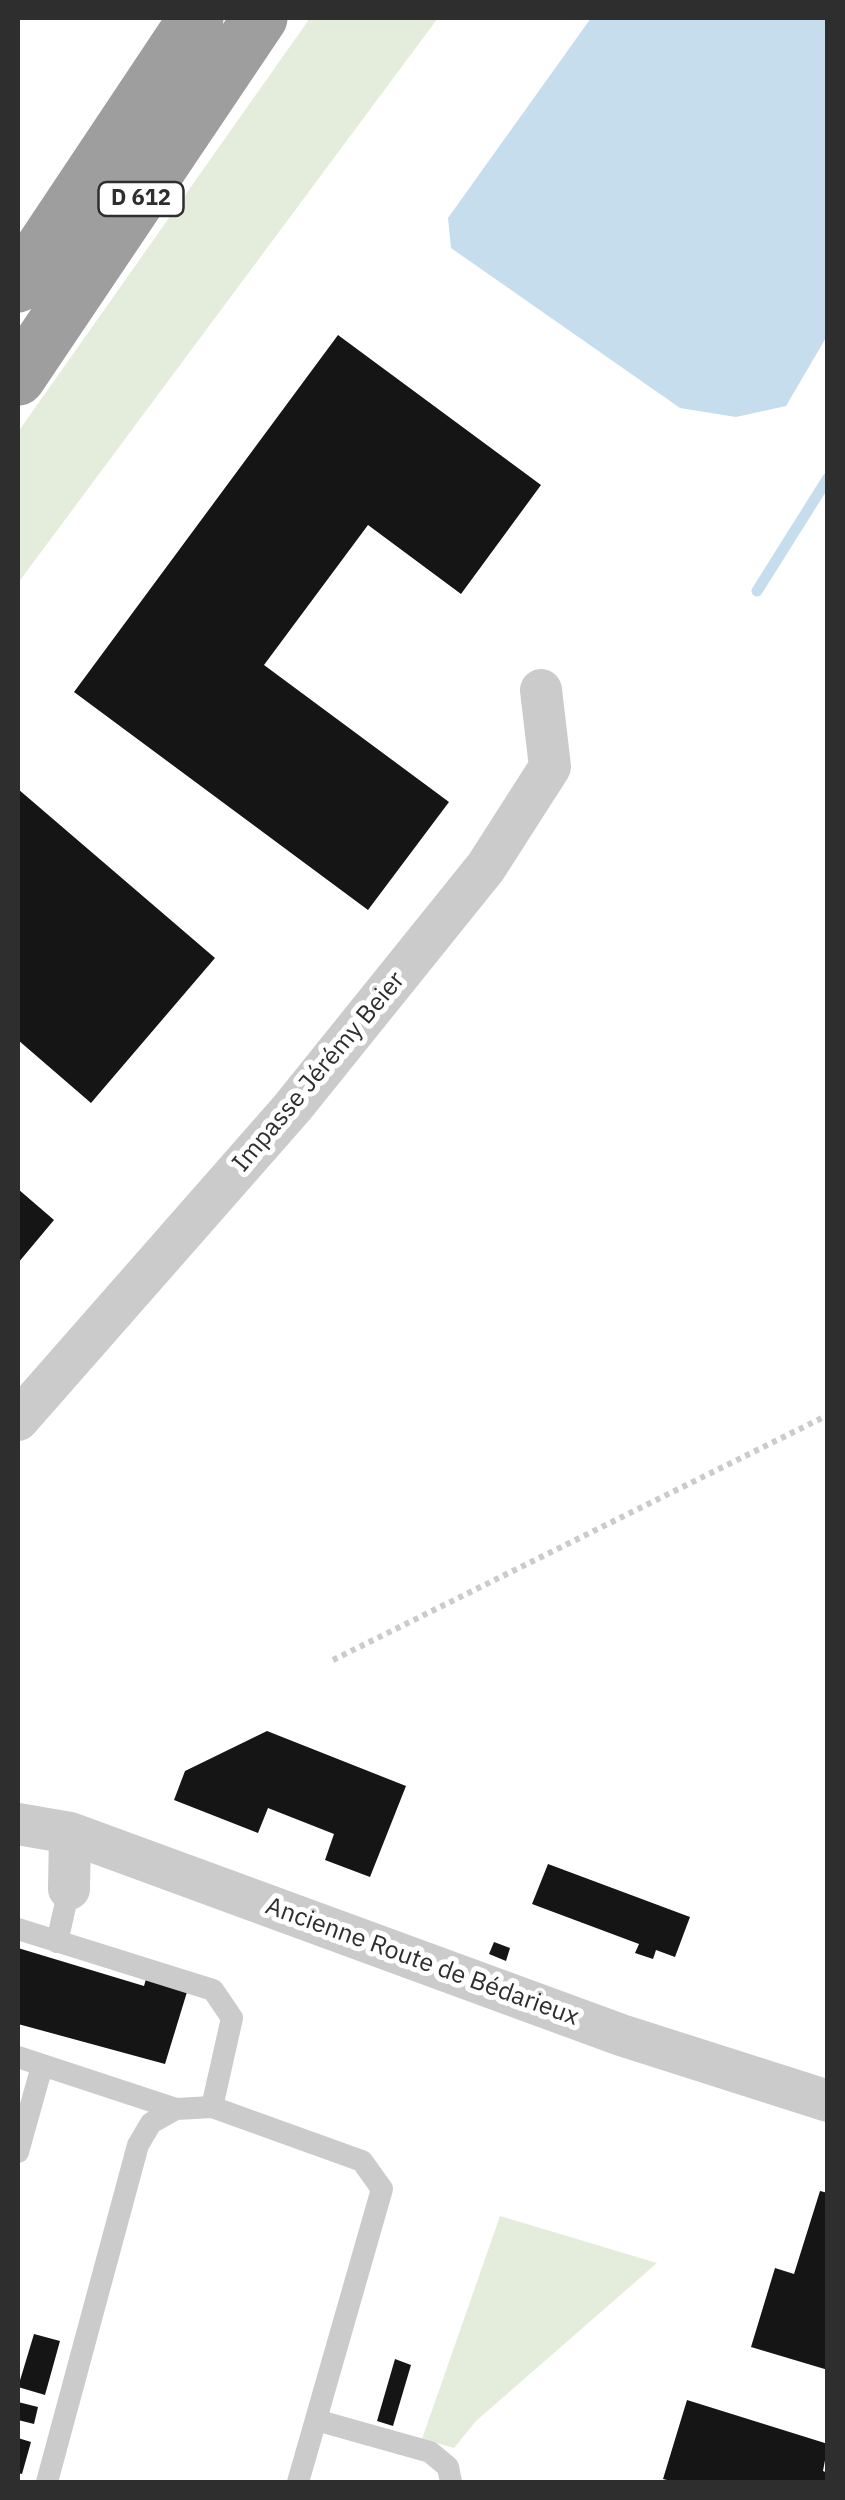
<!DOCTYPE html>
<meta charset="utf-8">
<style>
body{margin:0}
#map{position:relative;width:845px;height:2500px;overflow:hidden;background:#fff;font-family:"IBM Plex Sans",sans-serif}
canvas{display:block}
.frame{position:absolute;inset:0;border:20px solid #2e2e2e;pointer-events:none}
</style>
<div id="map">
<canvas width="845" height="2500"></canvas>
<div class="frame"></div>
</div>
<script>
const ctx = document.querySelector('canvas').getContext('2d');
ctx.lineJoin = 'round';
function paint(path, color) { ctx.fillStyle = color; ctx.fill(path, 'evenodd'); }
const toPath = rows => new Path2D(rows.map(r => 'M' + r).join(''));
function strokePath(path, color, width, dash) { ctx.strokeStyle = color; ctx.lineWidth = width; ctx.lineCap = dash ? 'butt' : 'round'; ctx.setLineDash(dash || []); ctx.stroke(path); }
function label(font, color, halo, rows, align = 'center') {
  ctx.font = font + ' "IBM Plex Sans",sans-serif'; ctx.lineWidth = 10; ctx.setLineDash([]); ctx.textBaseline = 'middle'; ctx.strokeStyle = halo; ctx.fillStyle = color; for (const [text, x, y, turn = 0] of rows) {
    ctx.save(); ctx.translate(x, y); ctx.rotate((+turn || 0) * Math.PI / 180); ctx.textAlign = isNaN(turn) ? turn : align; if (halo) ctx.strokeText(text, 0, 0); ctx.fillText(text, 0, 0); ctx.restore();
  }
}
paint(toPath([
 [310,18,438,18,18,583,18,432],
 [500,2216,657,2263,476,2421,454,2448,422,2439]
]), '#e4eddb');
paint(toPath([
 [591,18,827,18,827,336,786,406,736,417,680,408,451,248,448,218]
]), '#c6ddee');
strokePath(toPath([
 [757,591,828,478]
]), '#c6ddee', 11);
paint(toPath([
 [338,335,541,485,461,594,368,525,264,665,449,802,368,910,74,692],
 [18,789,215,958,91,1103,18,1040],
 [18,1189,54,1220,18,1263],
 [267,1731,406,1786,370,1877,325,1860,334,1834,268,1808,258,1833,174,1800,185,1771],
 [548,1864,690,1917,675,1957,656,1950,653,1959,635,1953,639,1944,532,1904],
 [494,1942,510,1948,506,1961,489,1954],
 [18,1948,144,1986,146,1979,187,1992,165,2064,18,2024],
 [820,2191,828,2193,828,2370,751,2347,775,2268,794,2274],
 [34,2334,60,2341,45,2395,18,2387],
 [395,2359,411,2365,393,2426,377,2421],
 [687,2400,828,2444,823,2471,828,2473,828,2482,675,2482,663,2479],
 [18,2402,38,2407,34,2424,18,2420],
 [18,2438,31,2442,22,2474,18,2473]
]), '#151515');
strokePath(toPath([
 [333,1660,828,1415]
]), '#cbcbcb', 6, [5, 5]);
strokePath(toPath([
 [18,1929,213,1990,232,2018,212,2107],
 [57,1942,69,1889],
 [18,2057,176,2109],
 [18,2152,42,2066],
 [316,2420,430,2452,448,2467,451,2482],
 [47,2482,138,2145,151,2123,176,2109,212,2107,362,2161,382,2189,298,2482]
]), '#cbcbcb', 22);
strokePath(toPath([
 [18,1420,292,1108,486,867,550,767,541,690],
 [18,1824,70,1833,621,2035,828,2101],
 [69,1889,70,1833]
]), '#cbcbcb', 42);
strokePath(toPath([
 [18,285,196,18],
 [18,378,260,18]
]), '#9e9e9e', 55);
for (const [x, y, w] of [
 [141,199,85]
]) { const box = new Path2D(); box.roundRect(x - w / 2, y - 17, w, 34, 8); ctx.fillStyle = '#fff'; ctx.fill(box); strokePath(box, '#2e2e2e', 2.5); }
label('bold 22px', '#2e2e2e', null, [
 ["D 612",141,199]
]);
label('25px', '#2e2e2e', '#fff', [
 ["Impasse Jérémy Beier",319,1072,-50],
 ["Ancienne Route de Bédarieux",422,1962,20]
]);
</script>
